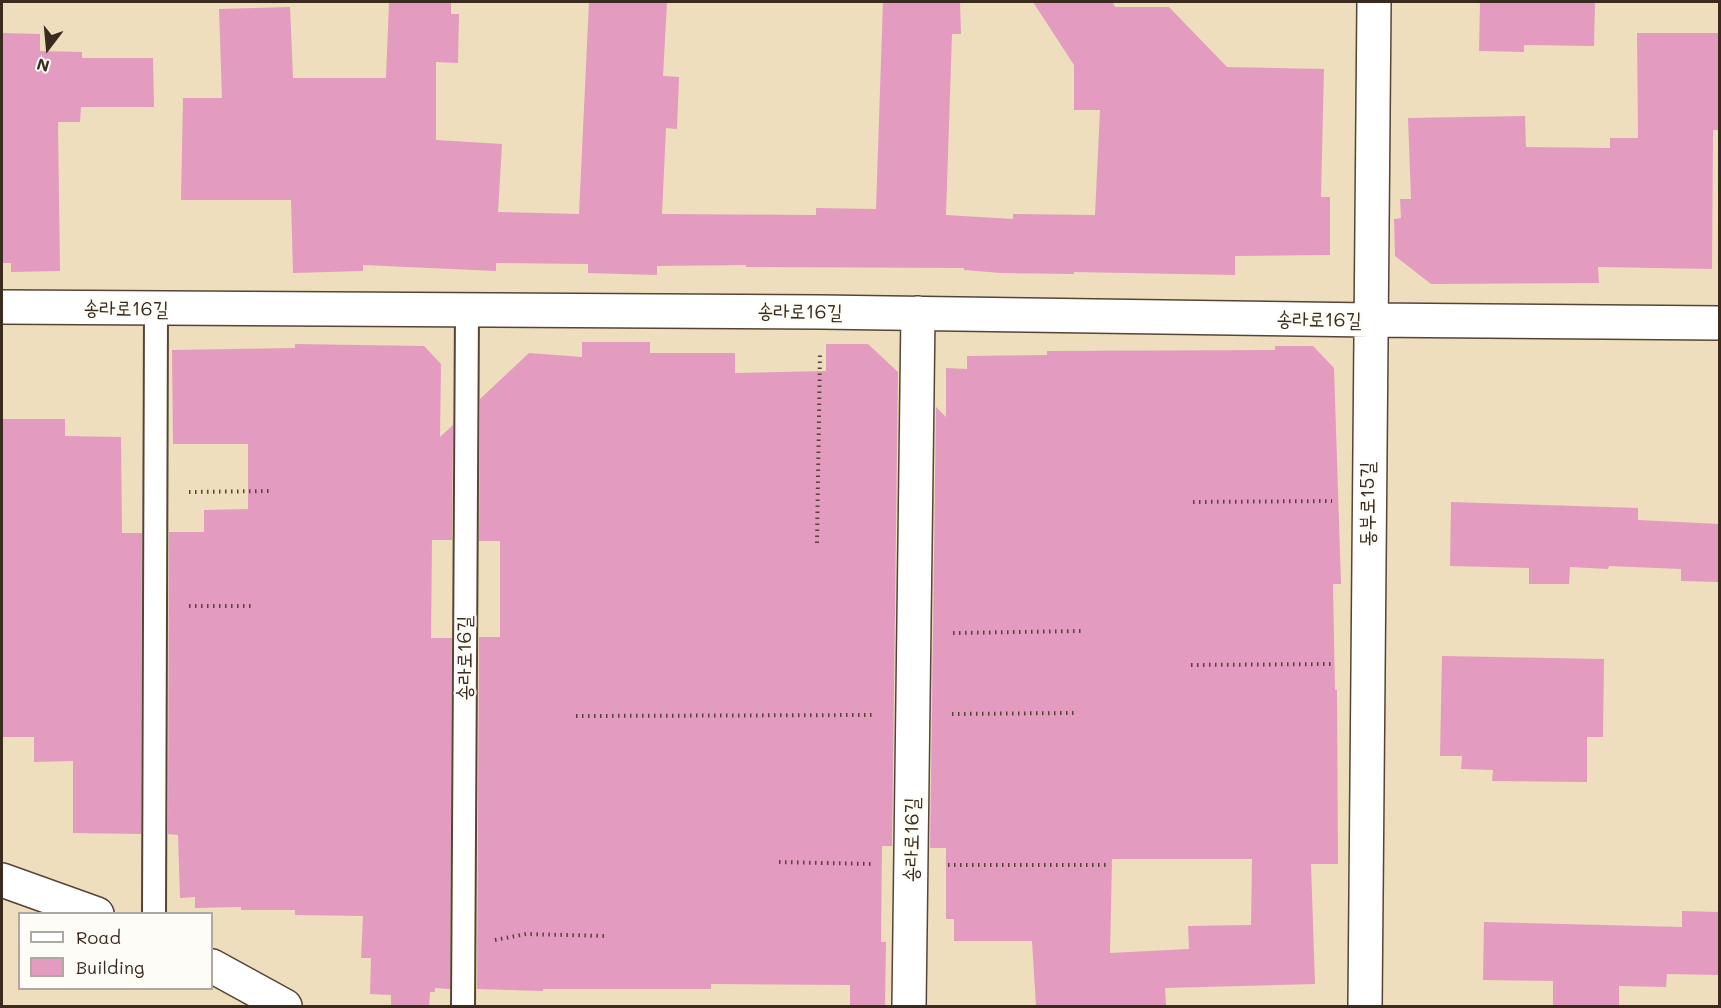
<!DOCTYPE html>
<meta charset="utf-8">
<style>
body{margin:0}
#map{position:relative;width:1721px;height:1008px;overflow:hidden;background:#eedebd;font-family:Mali,sans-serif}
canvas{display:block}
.frame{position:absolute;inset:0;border:3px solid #3b2a1e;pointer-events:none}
.legend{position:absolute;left:18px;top:912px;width:195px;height:78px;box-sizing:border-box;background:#fdfcf7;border:2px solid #afa8a0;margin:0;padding:8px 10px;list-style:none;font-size:18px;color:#3b2a1e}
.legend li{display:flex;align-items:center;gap:12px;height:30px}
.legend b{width:30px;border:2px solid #afa8a0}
.north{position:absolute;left:18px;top:18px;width:60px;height:60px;-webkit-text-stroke:4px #fdfcf7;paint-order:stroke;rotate:196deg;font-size:16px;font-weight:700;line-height:24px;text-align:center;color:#3b2a1e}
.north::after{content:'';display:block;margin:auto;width:21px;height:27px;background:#3b2a1e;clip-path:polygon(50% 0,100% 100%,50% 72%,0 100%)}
</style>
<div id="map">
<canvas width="1721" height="1008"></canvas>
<div class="frame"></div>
<ul class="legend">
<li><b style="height:8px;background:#fff"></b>Road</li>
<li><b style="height:16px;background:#e39bc0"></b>Building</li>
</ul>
<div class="north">N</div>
</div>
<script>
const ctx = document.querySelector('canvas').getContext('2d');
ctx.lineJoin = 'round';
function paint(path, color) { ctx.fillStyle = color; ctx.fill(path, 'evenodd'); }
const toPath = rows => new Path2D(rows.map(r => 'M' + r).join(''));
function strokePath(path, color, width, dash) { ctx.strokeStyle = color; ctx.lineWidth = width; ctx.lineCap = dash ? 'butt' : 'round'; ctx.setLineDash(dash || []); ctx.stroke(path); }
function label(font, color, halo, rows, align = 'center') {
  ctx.font = font + ' Mali,"Poor Story",sans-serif'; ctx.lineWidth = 4.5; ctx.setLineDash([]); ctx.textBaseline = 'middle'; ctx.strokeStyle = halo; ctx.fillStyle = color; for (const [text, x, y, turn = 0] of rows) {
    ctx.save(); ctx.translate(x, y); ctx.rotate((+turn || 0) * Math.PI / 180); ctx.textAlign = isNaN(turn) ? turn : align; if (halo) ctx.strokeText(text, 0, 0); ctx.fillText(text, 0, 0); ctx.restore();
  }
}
paint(toPath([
 [389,2,451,2,451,14,459,14,458,63,436,62,436,140,502,144,498,212,579,214,589,2,667,2,663,76,679,77,677,129,666,128,662,214,816,215,816,208,876,209,883,2,960,2,961,34,952,34,946,215,1013,219,1013,214,1095,215,1100,110,1074,110,1074,65,1033,2,1113,2,1115,7,1169,7,1227,67,1324,69,1321,197,1330,197,1330,255,1235,256,1235,275,1074,272,1074,274,1001,273,964,270,964,268,746,267,746,265,657,266,657,275,588,273,588,264,496,263,496,271,363,265,363,271,293,273,291,200,181,200,183,98,222,98,219,9,290,7,293,78,386,78],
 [1480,2,1595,2,1594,46,1524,45,1524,52,1479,51],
 [2,33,40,34,40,51,82,52,82,58,153,58,154,107,81,107,80,122,58,122,60,271,11,272,11,263,2,263],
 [1637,33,1719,33,1719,130,1713,130,1712,269,1598,267,1599,283,1431,284,1395,256,1394,219,1401,218,1400,199,1411,199,1408,118,1525,116,1526,147,1610,148,1610,138,1638,138],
 [582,342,650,342,650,353,735,353,735,373,826,371,826,344,868,344,898,372,892,846,882,846,881,942,886,942,885,1006,850,1006,850,985,711,984,711,989,543,989,543,991,477,989,479,637,500,637,500,541,479,541,480,399,529,353,582,357],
 [295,344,424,346,441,364,440,437,453,425,452,540,432,540,431,638,452,638,450,989,435,988,435,992,430,992,429,1006,391,1006,391,995,370,994,371,958,361,958,363,916,295,915,295,910,241,910,241,907,195,908,195,897,180,898,178,835,168,834,169,532,204,532,204,510,248,509,248,444,173,444,172,350,295,348],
 [1275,346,1313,346,1334,368,1341,584,1333,584,1335,690,1337,690,1338,864,1311,864,1315,984,1165,988,1166,1006,1036,1006,1032,941,954,941,954,919,946,919,946,848,930,848,936,407,946,417,946,368,967,369,967,356,1047,355,1047,351,1275,350],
 [1112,859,1252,859,1251,925,1188,926,1189,949,1110,953],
 [2,419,65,419,65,436,121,437,122,533,142,533,141,834,73,833,73,761,34,762,34,737,2,737],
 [1451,502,1638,508,1638,520,1719,524,1718,582,1681,581,1681,569,1609,566,1608,569,1570,567,1569,584,1529,584,1529,568,1450,566],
 [1442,656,1604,659,1603,737,1587,737,1587,782,1492,781,1493,770,1461,769,1462,756,1440,756],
 [1682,911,1719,912,1719,975,1667,974,1666,987,1619,986,1619,1006,1553,1006,1553,981,1483,980,1484,922,1682,927]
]), '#e39bc0');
const service = toPath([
 [154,914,156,309],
 [463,1006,467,310]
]);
const minor = toPath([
 [2,307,820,312,1370,320,1720,323],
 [2,880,97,914],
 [212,966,285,1006],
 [909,1006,918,313],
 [1365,1006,1374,2]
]);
strokePath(service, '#564536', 26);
strokePath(minor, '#564536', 36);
strokePath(toPath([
 [189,492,272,491],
 [1193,502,1332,501],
 [817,543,820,352],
 [189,606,251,606],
 [953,633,1081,631],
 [1191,665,1331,664],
 [952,714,1074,713],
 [576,716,875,715],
 [779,862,871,864],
 [948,865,1108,865],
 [495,940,526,934,605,936]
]), '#564536', 4, [1.5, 4.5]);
strokePath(service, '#fff', 22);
strokePath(minor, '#fff', 33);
label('20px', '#3b2a1e', '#fdfcf7', [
 ["송라로16길",126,309,1],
 ["송라로16길",800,312,1],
 ["송라로16길",1319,320,1],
 ["동부로15길",1368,504,-90],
 ["송라로16길",465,658,-90],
 ["송라로16길",912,840,-89]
]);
</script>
